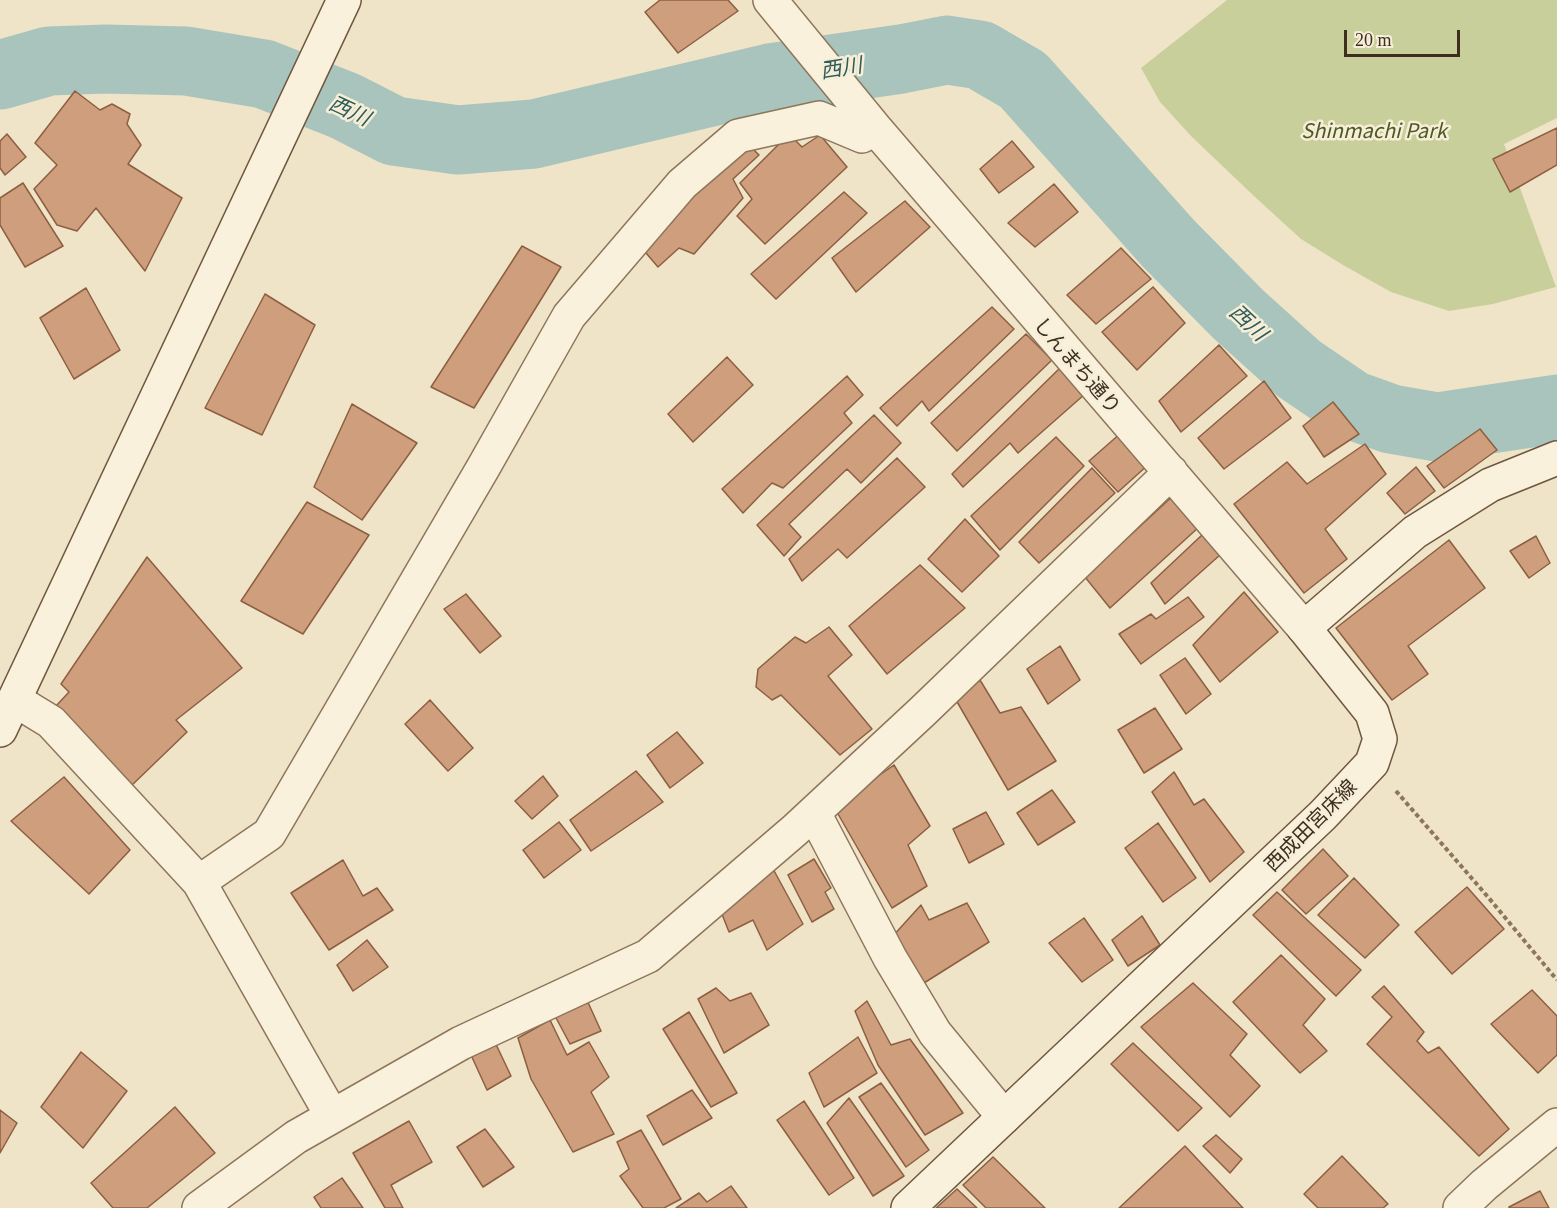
<!DOCTYPE html>
<meta charset="utf-8">
<style>
body{margin:0}
#map{position:relative;width:1557px;height:1208px;overflow:hidden;background:#f0e4c8;font-family:Georgia,serif}
canvas{display:block}
.scale{position:absolute;left:1344px;top:30px;width:116px;height:27px;box-sizing:border-box;border:3px solid #3d2e20;border-top:0;padding-left:8px;font-size:18px;line-height:21px;white-space:nowrap;color:#3d2e20;-webkit-text-stroke:4px #f7eed8;paint-order:stroke}
</style>
<div id="map">
<canvas width="1557" height="1208"></canvas>
<div class="scale">20 m</div>
</div>
<script>
const ctx = document.querySelector('canvas').getContext('2d');
ctx.lineJoin = 'round';
function paint(path, color) { ctx.fillStyle = color; ctx.fill(path, 'evenodd'); }
const toPath = rows => new Path2D(rows.map(r => 'M' + r).join(''));
function strokePath(path, color, width, dash) { ctx.strokeStyle = color; ctx.lineWidth = width; ctx.lineCap = dash ? 'butt' : 'round'; ctx.setLineDash(dash || []); ctx.stroke(path); }
function label(font, color, halo, rows, align = 'center') {
  ctx.font = font + ' Georgia,"Noto Sans JP",serif'; ctx.lineWidth = 5; ctx.setLineDash([]); ctx.textBaseline = 'middle'; ctx.strokeStyle = halo; ctx.fillStyle = color; for (const [text, x, y, turn = 0] of rows) {
    ctx.save(); ctx.translate(x, y); ctx.rotate((+turn || 0) * Math.PI / 180); ctx.textAlign = isNaN(turn) ? turn : align; if (halo) ctx.strokeText(text, 0, 0); ctx.fillText(text, 0, 0); ctx.restore();
  }
}
paint(toPath([
 [1227,0,1557,0,1557,118,1504,144,1556,287,1493,304,1449,311,1391,292,1343,265,1301,239,1255,197,1192,137,1160,102,1141,68]
]), '#c9cf9b');
strokePath(toPath([
 [0,75,49,61,106,59,186,61,264,74,345,106,394,131,458,140,534,134,770,78,901,59,947,50,980,55,1023,80,1168,243,1238,314,1299,369,1352,405,1391,419,1437,427,1557,409]
]), '#a9c4bc', 69);
const building = toPath([
 [660,0,728,0,738,11,678,53,645,12,660,0],
 [75,91,100,110,112,104,130,114,127,124,141,145,128,164,182,198,145,271,96,208,77,231,57,225,34,189,57,165,35,143,75,91],
 [1557,128,1557,165,1510,192,1493,159,1557,128],
 [7,134,26,157,5,175,0,168,0,141,7,134],
 [789,134,802,147,820,135,847,167,765,244,737,216,752,199,740,183,789,134],
 [1012,141,1034,167,999,193,980,169,1012,141],
 [746,142,759,155,733,179,743,198,694,254,679,248,658,267,640,246,746,142],
 [23,183,63,246,25,267,0,225,0,198,23,183],
 [1054,184,1078,212,1035,247,1008,223,1054,184],
 [844,192,867,213,776,299,751,274,844,192],
 [905,201,930,227,856,292,832,258,905,201],
 [522,246,561,267,474,408,431,387,522,246],
 [1121,248,1151,279,1096,324,1067,295,1121,248],
 [1153,287,1185,323,1137,370,1102,332,1153,287],
 [86,288,120,350,74,379,40,318,86,288],
 [265,294,315,325,262,435,205,408,265,294],
 [992,307,1014,329,929,411,922,401,897,426,880,408,992,307],
 [1026,334,1052,360,957,451,931,423,1026,334],
 [1219,345,1247,376,1181,432,1159,401,1219,345],
 [727,357,753,385,693,442,668,414,727,357],
 [1063,365,1085,394,1018,453,1010,443,963,487,952,474,1063,365],
 [847,376,863,395,844,413,852,423,783,488,772,483,743,513,722,489,847,376],
 [1264,381,1291,418,1224,469,1198,438,1264,381],
 [1333,402,1359,434,1324,457,1303,426,1333,402],
 [352,404,417,443,362,520,314,487,352,404],
 [874,415,901,443,861,483,847,469,789,524,801,537,784,556,757,525,874,415],
 [1480,429,1497,450,1444,488,1427,466,1480,429],
 [1122,432,1149,464,1118,492,1089,461,1122,432],
 [1056,437,1084,466,1000,550,971,516,1056,437],
 [1365,444,1386,474,1325,529,1347,559,1304,593,1234,504,1287,462,1307,484,1365,444],
 [897,458,925,487,847,558,838,549,802,581,789,559,897,458],
 [1416,467,1435,491,1405,514,1387,493,1416,467],
 [1092,468,1115,493,1039,563,1019,542,1092,468],
 [1175,494,1199,527,1110,608,1085,577,1175,494],
 [307,502,369,535,303,634,241,601,307,502],
 [965,519,999,556,962,592,928,559,965,519],
 [1203,534,1220,555,1165,604,1151,583,1203,534],
 [1536,536,1550,563,1529,578,1510,551,1536,536],
 [1449,540,1485,588,1408,646,1428,674,1392,700,1336,628,1449,540],
 [147,557,242,668,176,720,187,732,130,787,56,706,69,692,61,684,147,557],
 [920,565,965,608,887,674,849,626,920,565],
 [1244,592,1278,632,1220,682,1193,645,1244,592],
 [466,594,501,636,480,653,444,609,466,594],
 [1188,597,1204,617,1141,664,1119,634,1151,614,1156,619,1188,597],
 [829,627,852,655,828,676,872,729,840,755,781,695,772,700,756,687,758,669,795,637,806,643,829,627],
 [1060,646,1080,680,1048,704,1027,669,1060,646],
 [1185,658,1211,694,1186,714,1160,675,1185,658],
 [980,680,1000,713,1021,707,1056,761,1008,790,956,700,980,680],
 [430,700,473,748,448,771,405,724,430,700],
 [1155,708,1182,749,1144,773,1118,730,1155,708],
 [677,732,703,763,670,788,647,755,677,732],
 [894,765,930,826,908,845,927,886,892,908,834,807,894,765],
 [636,771,663,802,591,851,570,820,636,771],
 [1174,772,1194,805,1204,799,1244,852,1210,882,1152,792,1174,772],
 [543,776,558,796,532,819,515,801,543,776],
 [64,777,130,850,89,894,11,821,64,777],
 [1052,790,1075,822,1038,845,1017,813,1052,790],
 [986,812,1004,844,969,863,953,829,986,812],
 [559,822,581,850,544,878,523,850,559,822],
 [1158,823,1196,878,1163,902,1125,848,1158,823],
 [1323,849,1348,876,1306,914,1282,890,1323,849],
 [814,859,831,888,825,892,834,909,812,922,788,875,814,859],
 [343,860,363,896,377,888,393,910,329,950,291,893,343,860],
 [772,867,803,924,767,950,753,920,729,932,718,904,772,867],
 [1354,878,1399,925,1365,958,1318,915,1354,878],
 [1467,887,1504,929,1452,974,1415,932,1467,887],
 [1277,892,1361,970,1336,996,1253,915,1277,892],
 [967,903,989,942,924,983,892,937,921,905,929,920,967,903],
 [1142,916,1160,945,1128,966,1112,940,1142,916],
 [1084,918,1113,960,1082,982,1049,943,1084,918],
 [367,940,388,967,353,991,337,965,367,940],
 [1281,955,1325,999,1303,1025,1327,1051,1300,1073,1233,1002,1281,955],
 [1193,983,1247,1034,1230,1055,1260,1086,1230,1117,1141,1027,1193,983],
 [1384,986,1424,1032,1417,1041,1428,1053,1439,1047,1509,1129,1479,1156,1367,1044,1392,1017,1372,997,1384,986],
 [716,988,730,1001,751,993,769,1025,724,1053,698,999,716,988],
 [1532,990,1557,1016,1557,1055,1538,1073,1491,1024,1532,990],
 [586,998,601,1031,570,1044,555,1016,586,998],
 [867,1001,891,1045,910,1039,963,1113,925,1135,878,1065,855,1011,867,1001],
 [689,1012,737,1093,711,1107,663,1029,689,1012],
 [550,1020,567,1055,589,1042,609,1077,591,1092,614,1134,573,1152,531,1079,518,1038,550,1020],
 [858,1037,877,1073,824,1107,809,1073,858,1037],
 [493,1038,511,1076,487,1090,471,1055,493,1038],
 [1133,1043,1202,1108,1178,1131,1111,1064,1133,1043],
 [81,1052,127,1091,83,1148,41,1107,81,1052],
 [881,1083,929,1150,906,1167,859,1097,881,1083],
 [692,1090,712,1118,663,1145,647,1116,692,1090],
 [849,1098,904,1176,873,1196,827,1123,849,1098],
 [804,1101,854,1178,829,1195,777,1120,804,1101],
 [175,1107,215,1153,147,1208,113,1208,91,1183,175,1107],
 [0,1110,17,1123,0,1153,0,1110],
 [409,1121,432,1162,391,1185,403,1208,385,1208,353,1153,409,1121],
 [485,1129,514,1167,483,1187,457,1147,485,1129],
 [641,1130,681,1199,664,1208,643,1208,620,1176,629,1169,617,1142,641,1130],
 [1216,1135,1242,1159,1230,1173,1203,1146,1216,1135],
 [1185,1146,1243,1208,1119,1208,1185,1146],
 [1342,1156,1388,1204,1383,1208,1318,1208,1304,1194,1342,1156],
 [993,1157,1045,1208,986,1208,963,1185,993,1157],
 [342,1178,363,1208,321,1208,314,1197,342,1178],
 [731,1186,747,1208,676,1208,699,1193,707,1202,731,1186],
 [957,1189,977,1208,936,1208,957,1189],
 [1540,1191,1549,1208,1509,1208,1509,1207,1540,1191]
]);
paint(building, '#cf9f7d');
strokePath(building, '#8d5f41', 1.5);
const street = toPath([
 [770,0,875,128,1304,628],
 [15,700,51,722,199,882,332,1116],
 [814,813,890,958,935,1033,1004,1117],
 [199,882,269,834,483,468,569,316,682,184,738,136,819,118,862,136,875,128],
 [199,1208,296,1137,461,1043,648,956,795,830,923,711,1171,472],
 [1460,1208,1484,1185,1557,1125]
]);
const secondary = toPath([
 [0,730,344,0],
 [908,1208,1323,815,1372,763,1380,739,1372,713,1304,628,1415,532,1490,485,1557,458]
]);
strokePath(street, '#8d765c', 36);
strokePath(secondary, '#6f573f', 36);
strokePath(toPath([
 [1396,791,1488,897,1557,980]
]), '#8d765c', 4, [4.5, 3]);
strokePath(street, '#faf1dc', 33);
strokePath(secondary, '#faf1dc', 33);
label('italic 20px', '#4d5a26', '#f7eed8', [
 ["Shinmachi Park",1374,130]
]);
label('20px', '#3d2e20', '#f7eed8', [
 ["しんまち通り",1078,365,49],
 ["西成田宮床線",1310,825,-45]
]);
label('italic 21px', '#2f5d5a', '#f7eed8', [
 ["西川",841,67,-9],
 ["西川",350,110,25],
 ["西川",1249,322,43]
]);
</script>
